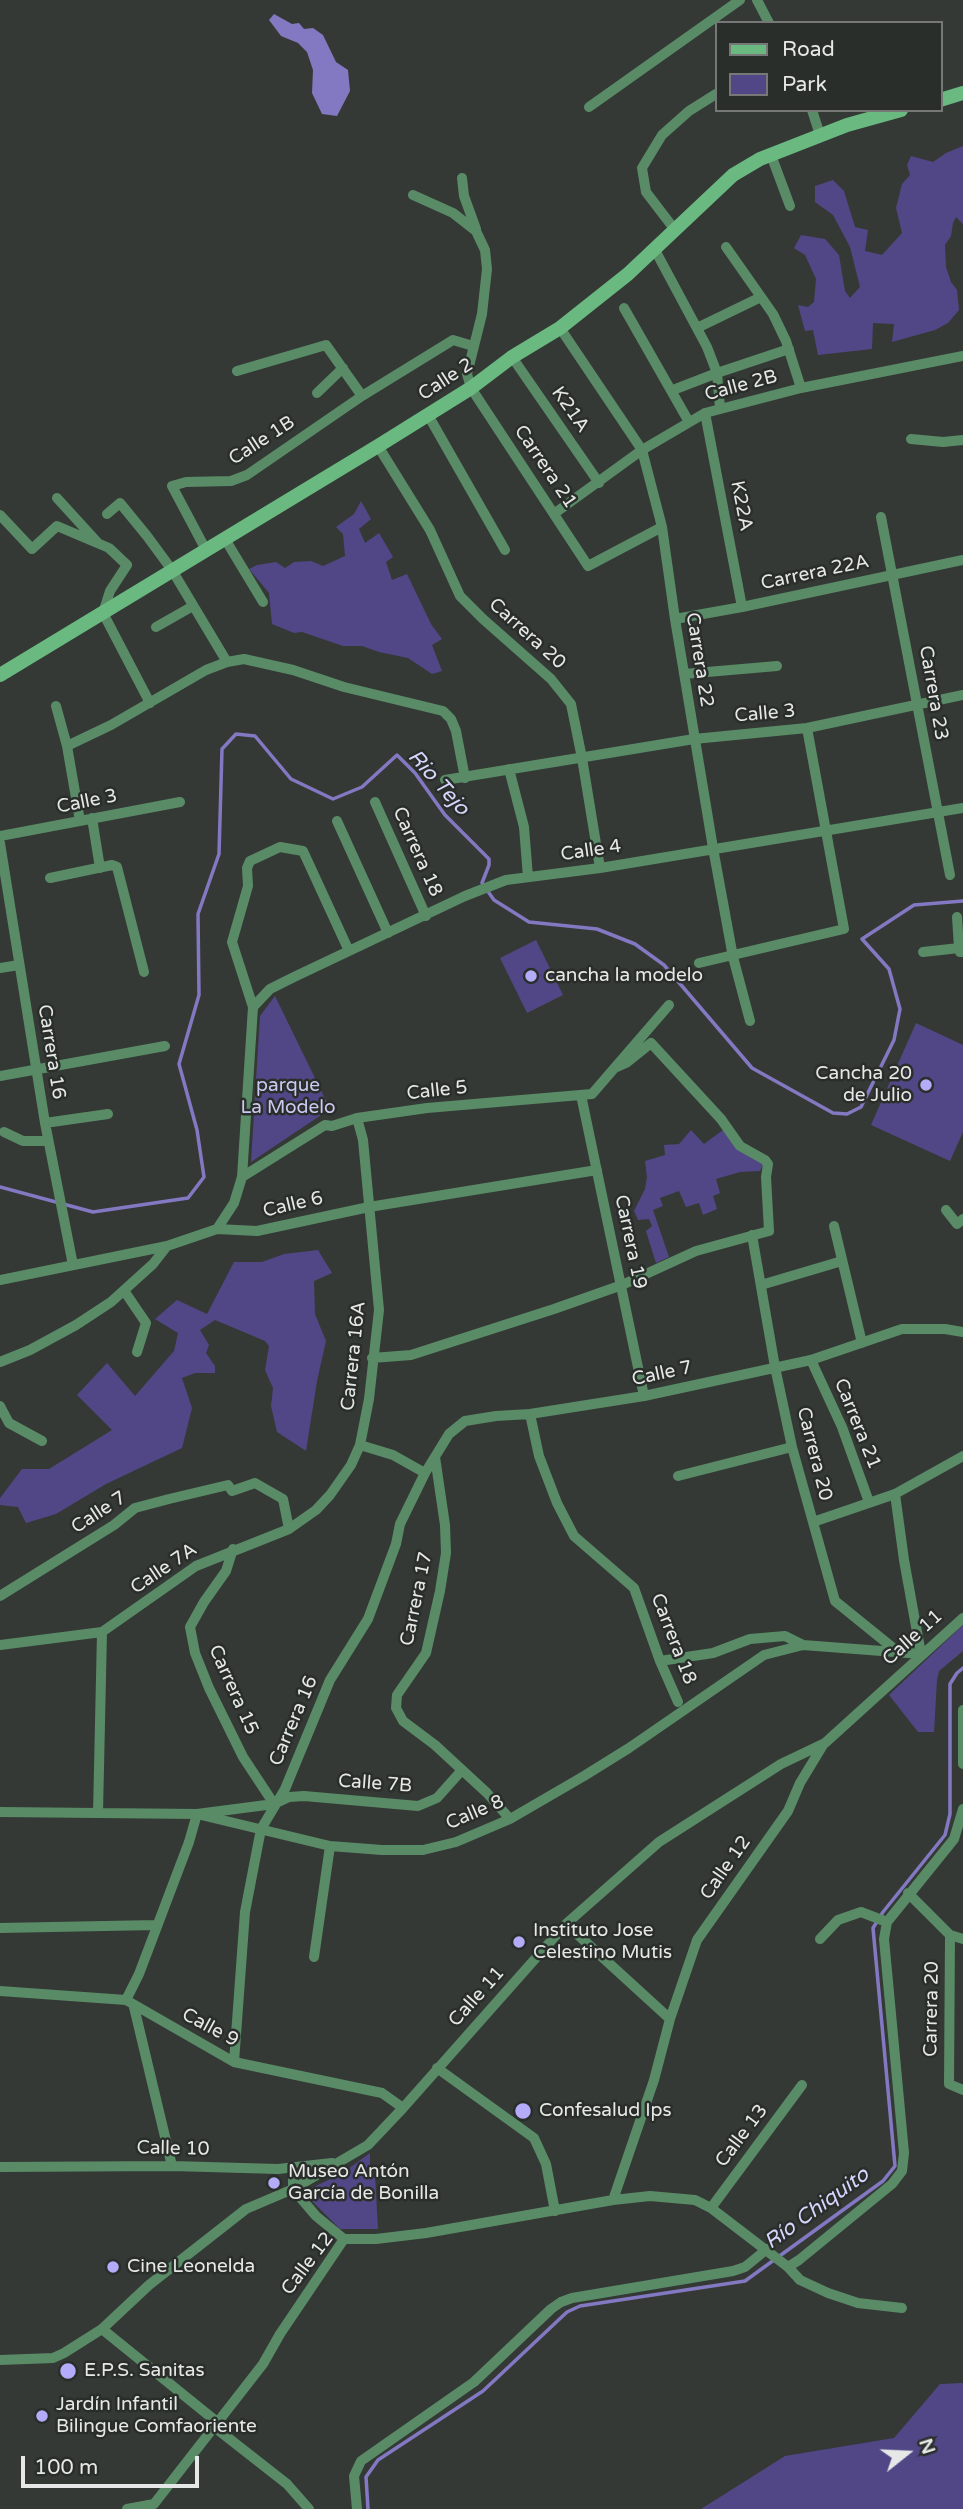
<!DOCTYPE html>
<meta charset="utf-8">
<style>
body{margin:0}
#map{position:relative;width:963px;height:2509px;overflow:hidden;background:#343935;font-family:"Varela Round",sans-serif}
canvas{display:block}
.legend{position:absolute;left:715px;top:21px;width:228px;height:91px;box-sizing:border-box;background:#2a2e2b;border:2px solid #757876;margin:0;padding:9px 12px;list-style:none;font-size:21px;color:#e5e8e6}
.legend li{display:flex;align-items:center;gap:14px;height:35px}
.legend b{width:35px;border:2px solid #757876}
.north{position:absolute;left:872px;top:2418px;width:70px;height:70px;-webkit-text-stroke:5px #2a2e2b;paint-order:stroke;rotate:72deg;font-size:19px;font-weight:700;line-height:28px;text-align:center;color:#e5e8e6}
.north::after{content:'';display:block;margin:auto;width:24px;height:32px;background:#e5e8e6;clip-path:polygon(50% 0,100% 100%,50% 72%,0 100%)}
.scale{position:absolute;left:21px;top:2456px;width:178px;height:32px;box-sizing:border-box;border:4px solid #e5e8e6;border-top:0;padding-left:9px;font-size:21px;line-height:24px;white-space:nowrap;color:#e5e8e6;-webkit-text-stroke:5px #2a2e2b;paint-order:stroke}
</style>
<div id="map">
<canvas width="963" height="2509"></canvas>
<ul class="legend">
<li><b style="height:9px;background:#69b980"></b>Road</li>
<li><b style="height:19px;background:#514787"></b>Park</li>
</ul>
<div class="north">N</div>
<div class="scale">100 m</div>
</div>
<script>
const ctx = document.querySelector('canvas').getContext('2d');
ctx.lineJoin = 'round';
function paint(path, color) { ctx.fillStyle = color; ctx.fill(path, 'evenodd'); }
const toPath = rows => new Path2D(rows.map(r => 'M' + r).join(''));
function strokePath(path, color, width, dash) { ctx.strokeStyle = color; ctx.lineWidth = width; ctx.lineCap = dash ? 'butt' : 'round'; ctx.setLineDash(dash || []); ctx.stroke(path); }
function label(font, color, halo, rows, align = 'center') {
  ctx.font = font + ' "Varela Round",sans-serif'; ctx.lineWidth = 5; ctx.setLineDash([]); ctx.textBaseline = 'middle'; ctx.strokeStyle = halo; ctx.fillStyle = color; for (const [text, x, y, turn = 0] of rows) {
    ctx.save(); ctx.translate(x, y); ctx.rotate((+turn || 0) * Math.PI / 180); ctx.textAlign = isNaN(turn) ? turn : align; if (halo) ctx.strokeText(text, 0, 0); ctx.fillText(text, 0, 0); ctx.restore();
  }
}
paint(toPath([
 [963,146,963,224,956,217,953,223,951,236,945,245,946,267,951,282,957,290,959,310,948,323,935,330,892,342,894,324,873,323,872,349,818,355,813,330,805,331,798,305,808,307,814,302,816,279,805,255,794,248,801,235,825,239,839,255,845,291,850,298,860,287,850,247,833,215,815,202,815,186,833,180,844,191,855,227,868,230,865,251,882,255,902,233,896,208,902,184,910,175,907,165,911,156,933,162,946,153],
 [361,501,371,519,359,529,365,543,379,533,393,557,386,562,392,580,407,574,431,624,442,639,432,645,442,671,432,674,408,658,379,652,362,646,343,646,302,632,294,633,272,624,269,593,249,569,257,565,276,562,285,568,294,562,311,561,323,566,345,556,343,534,336,527,354,514],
 [536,940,563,995,527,1013,500,958],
 [275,996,330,1109,251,1162,260,1016],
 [916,1023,963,1045,963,1132,950,1161,871,1125],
 [691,1130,704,1144,723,1130,764,1163,760,1171,740,1172,716,1179,720,1193,713,1196,717,1209,703,1215,699,1203,686,1207,679,1191,660,1198,663,1206,653,1210,669,1257,656,1263,646,1231,652,1226,649,1219,638,1220,634,1211,645,1189,647,1177,645,1161,665,1155,664,1145,679,1144],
 [318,1250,332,1273,314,1281,315,1314,326,1341,317,1381,306,1451,277,1432,271,1406,273,1388,265,1370,269,1346,265,1341,215,1320,200,1330,209,1345,206,1353,215,1366,215,1373,195,1373,182,1378,192,1408,182,1448,106,1484,56,1514,26,1523,18,1507,0,1505,0,1498,22,1469,49,1469,112,1430,77,1395,107,1363,135,1396,174,1351,178,1333,155,1319,177,1300,207,1314,234,1262,262,1262,284,1254],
 [963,1625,963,1651,939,1671,937,1680,934,1732,918,1732,889,1695],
 [370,2153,370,2165,375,2175,378,2229,340,2229,303,2192,341,2174],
 [963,2383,963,2509,701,2509,785,2456,894,2438,940,2384]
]), '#514787');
paint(toPath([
 [274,14,292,24,299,23,304,29,313,28,323,35,336,62,348,70,350,91,337,116,322,114,312,93,313,70,307,52,298,43,281,36,269,20]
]), '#8279c2');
strokePath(toPath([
 [0,1187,93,1212,188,1198,204,1177,197,1130,179,1064,199,995,198,914,219,854,222,749,236,734,255,736,291,779,333,799,362,787,397,755,415,773,445,815,489,859,489,865,482,883,494,900,529,922,597,929,635,944,664,965,752,1068,833,1113,847,1114,861,1107,894,1040,900,1009,889,969,862,939,914,905,963,901],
 [368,2509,366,2477,378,2460,483,2391,567,2312,580,2306,745,2281,883,2181,895,2166,873,1928,883,1912,945,1835,950,1814,950,1684,957,1673,963,1668]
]), '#8279c2', 3.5);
strokePath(toPath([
 [757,0,769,23],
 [589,107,740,0],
 [812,110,820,135],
 [771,155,790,206],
 [462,178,464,196,476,229],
 [413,195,453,213,476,231,485,250,487,269,482,314,467,374,471,388,588,566,662,527],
 [675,230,646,192,642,168,662,135,689,111,716,94],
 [726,247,773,314,786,341,801,388],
 [655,250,707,347,717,373,720,408],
 [624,308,689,422],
 [560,328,642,450,662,527,675,619,713,848,733,957,750,1021],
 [697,328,761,297],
 [512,357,599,483],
 [237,371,326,345,362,396],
 [673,390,717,373,789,349],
 [317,393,343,368],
 [705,413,742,607],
 [428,415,505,550],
 [911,439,943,442,963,440],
 [378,446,430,530,460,596,483,619,551,679,571,704,582,758,600,868],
 [57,498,98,543],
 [555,513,642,450,705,413,801,388,963,356],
 [107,514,120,503,147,536,172,570,227,662],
 [0,515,32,549,57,526,109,548,127,565,110,591,103,613,150,703],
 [881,517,950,875],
 [225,539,263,602],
 [206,550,172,486,186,482,231,481,247,475,362,396,453,340,473,346],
 [675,619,742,607,963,560],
 [156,627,193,606],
 [684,674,777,666],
 [56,706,67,746,80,821],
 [67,746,111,725,206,670,227,662,244,659,293,670,344,687,443,711,451,719,456,731,465,778],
 [509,769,524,827,528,877],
 [445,780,694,739,807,728,963,695],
 [375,802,426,916],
 [92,818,100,868],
 [337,821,388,933],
 [0,836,180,802],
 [0,843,45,1123,73,1265],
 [50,878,112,865,117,867,144,972],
 [957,917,959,948,960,952,963,952],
 [923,952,959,948],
 [699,963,844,929,807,728],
 [0,968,19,965],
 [253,1007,270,989,294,977,465,896,506,880,600,868,963,808],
 [0,1076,165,1046],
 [581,1095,644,1396],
 [45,1123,108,1114],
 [4,1132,23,1141,48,1141],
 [242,1177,253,1007,232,942,248,886,247,868,250,861,280,847,303,851,349,951],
 [946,1210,957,1224,963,1219],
 [834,1226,862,1343],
 [217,1229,234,1203,242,1177,325,1125,332,1126,357,1118,427,1108,592,1094,669,1005],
 [752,1235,775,1367,792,1447,835,1601,898,1652],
 [0,1280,167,1246,217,1229,257,1231,369,1207,597,1170],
 [761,1285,842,1261],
 [125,1292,146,1323,137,1352],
 [372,1358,411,1355,554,1309,622,1285,696,1251,769,1231,766,1177,768,1164,765,1160,740,1146,721,1119,651,1043,626,1063,617,1067],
 [811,1360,842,1427,869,1502],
 [0,1362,30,1350,76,1325,111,1302,153,1264,167,1246],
 [0,1406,9,1423,42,1441],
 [530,1414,539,1456,557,1503,574,1536,634,1588,660,1661,678,1702],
 [360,1445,393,1455,425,1473],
 [435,1457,445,1525,446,1553,440,1591,426,1653,397,1695,396,1708,403,1721,435,1745,487,1793,510,1819],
 [678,1476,792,1447],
 [813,1522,895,1494,963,1456],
 [233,1549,226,1571,204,1602,190,1627,195,1653,209,1688,243,1757,274,1804],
 [0,1596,114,1525,135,1508,169,1499,228,1485,232,1491,255,1483,283,1499,289,1529],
 [102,1632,196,1566,289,1529,316,1510,330,1495,351,1465,360,1445,369,1399,379,1310,363,1140,357,1118],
 [0,1645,102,1632],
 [660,1661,713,1653,750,1639,785,1636,803,1645],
 [963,1710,963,1764],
 [0,1812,197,1814,330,1846,382,1850,423,1850,456,1842,510,1819,584,1776,629,1748,764,1655,803,1645,921,1654,904,1560,895,1494],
 [98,1813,102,1632],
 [908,1893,950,1935,963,1939],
 [566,1924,670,2019],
 [0,1928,156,1925],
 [950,1935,949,2084,963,2090],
 [820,1939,838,1920,861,1912,887,1922],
 [314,1957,330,1846],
 [0,1991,126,2000,234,2062,382,2093,403,2108],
 [126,2000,139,1974,189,1842,197,1814,274,1804,289,1797,304,1796,418,1806,437,1798,462,1770],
 [134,2007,172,2166],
 [234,2062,245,1912,261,1829,285,1789,330,1680,368,1619,396,1544,400,1524,425,1473,449,1434,465,1421,496,1416,530,1414,644,1396,811,1360,902,1329,945,1329,963,1332],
 [437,2068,534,2138,546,2164,555,2211],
 [0,2167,172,2166,278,2169,332,2163],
 [293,2168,293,2189,316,2216,344,2239],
 [613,2200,654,2080,670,2019,697,1940,788,1811,800,1783,823,1745],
 [711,2208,802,2085],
 [344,2239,376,2239,426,2233,613,2200,650,2196,695,2200,711,2208,788,2267,799,2260,892,2184,902,2171,904,2153,884,1939,887,1922,954,1839,963,1809],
 [788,2267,800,2280,828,2293,858,2303,902,2308],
 [102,2329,217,2422],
 [0,2360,53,2358,64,2353,102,2329,149,2285,246,2209,293,2189,368,2145,403,2108,566,1924,659,1842,781,1764,825,1743,963,1618],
 [213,2426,287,2484,309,2509],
 [127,2509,154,2504,263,2364,280,2334,344,2239],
 [357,2509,354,2476,361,2461,474,2382,551,2309,561,2302,572,2298,733,2271,745,2267,767,2249]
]), '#5a8b67', 10);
strokePath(toPath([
 [940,100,963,93],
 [0,675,378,446,471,388,512,357,560,328,628,274,733,175,760,159,847,125,901,110]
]), '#69b980', 14);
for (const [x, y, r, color] of [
 [531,976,7,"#b4acf9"],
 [926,1085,7,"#b4acf9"],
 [519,1942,7,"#b4acf9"],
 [523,2111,9,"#b4acf9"],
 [274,2183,7,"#b4acf9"],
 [113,2267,7,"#b4acf9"],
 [68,2371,9,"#b4acf9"],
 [42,2416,7,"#b4acf9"]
]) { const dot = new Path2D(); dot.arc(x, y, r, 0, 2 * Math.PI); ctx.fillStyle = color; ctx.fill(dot); strokePath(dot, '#2a2e2b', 2.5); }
label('19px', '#e5e8e6', '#2a2e2b', [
 ["Calle 2",446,380,-33],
 ["Calle 2B",741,386,-15],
 ["K21A",570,410,55],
 ["Calle 1B",262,441,-33],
 ["Carrera 21",545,467,56],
 ["K22A",741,506,79],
 ["Carrera 22A",815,573,-12],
 ["Carrera 20",527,634,42],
 ["Carrera 22",699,660,81],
 ["Carrera 23",933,693,80],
 ["Calle 3",765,714,-5],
 ["Calle 3",87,802,-11],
 ["Calle 4",591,851,-8],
 ["Carrera 18",417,852,66],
 ["Carrera 16",51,1052,81],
 ["Calle 5",437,1091,-6],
 ["Calle 6",293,1205,-13],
 ["Carrera 19",630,1242,78],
 ["Carrera 16A",354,1356,-84],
 ["Calle 7",662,1374,-12],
 ["Carrera 21",857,1424,68],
 ["Carrera 20",814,1454,76],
 ["Calle 7",99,1513,-33],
 ["Calle 7A",164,1569,-34],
 ["Carrera 17",417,1599,-78],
 ["Calle 11",913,1638,-42],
 ["Carrera 18",673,1639,69],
 ["Carrera 15",233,1690,66],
 ["Carrera 16",294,1721,-67],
 ["Calle 7B",375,1784,4],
 ["Calle 8",475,1813,-23],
 ["Calle 12",726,1868,-55],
 ["Calle 11",477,1997,-48],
 ["Carrera 20",932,2009,-89],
 ["Calle 9",210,2028,28],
 ["Calle 13",742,2136,-53],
 ["Calle 10",173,2149,1],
 ["Calle 12",308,2264,-53]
]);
label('19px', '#e5e8e6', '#2a2e2b', [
 ["cancha la modelo",545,976],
 ["Cancha 20",912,1074,"right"],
 ["de Julio",912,1096,"right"],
 ["Instituto Jose",533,1931],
 ["Celestino Mutis",533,1953],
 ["Confesalud Ips",539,2111],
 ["Museo Antón",288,2172],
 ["García de Bonilla",288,2194],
 ["Cine Leonelda",127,2267],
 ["E.P.S. Sanitas",84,2371],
 ["Jardín Infantil",56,2405],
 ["Bilingue Comfaoriente",56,2427]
], 'left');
label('19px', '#cbc8f1', '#2a2e2b', [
 ["parque",288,1086],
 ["La Modelo",288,1108]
]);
label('italic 21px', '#d8d5fe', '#2a2e2b', [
 ["Rio Tejo",438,783,48],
 ["Río Chiquito",817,2209,-36]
]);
</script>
